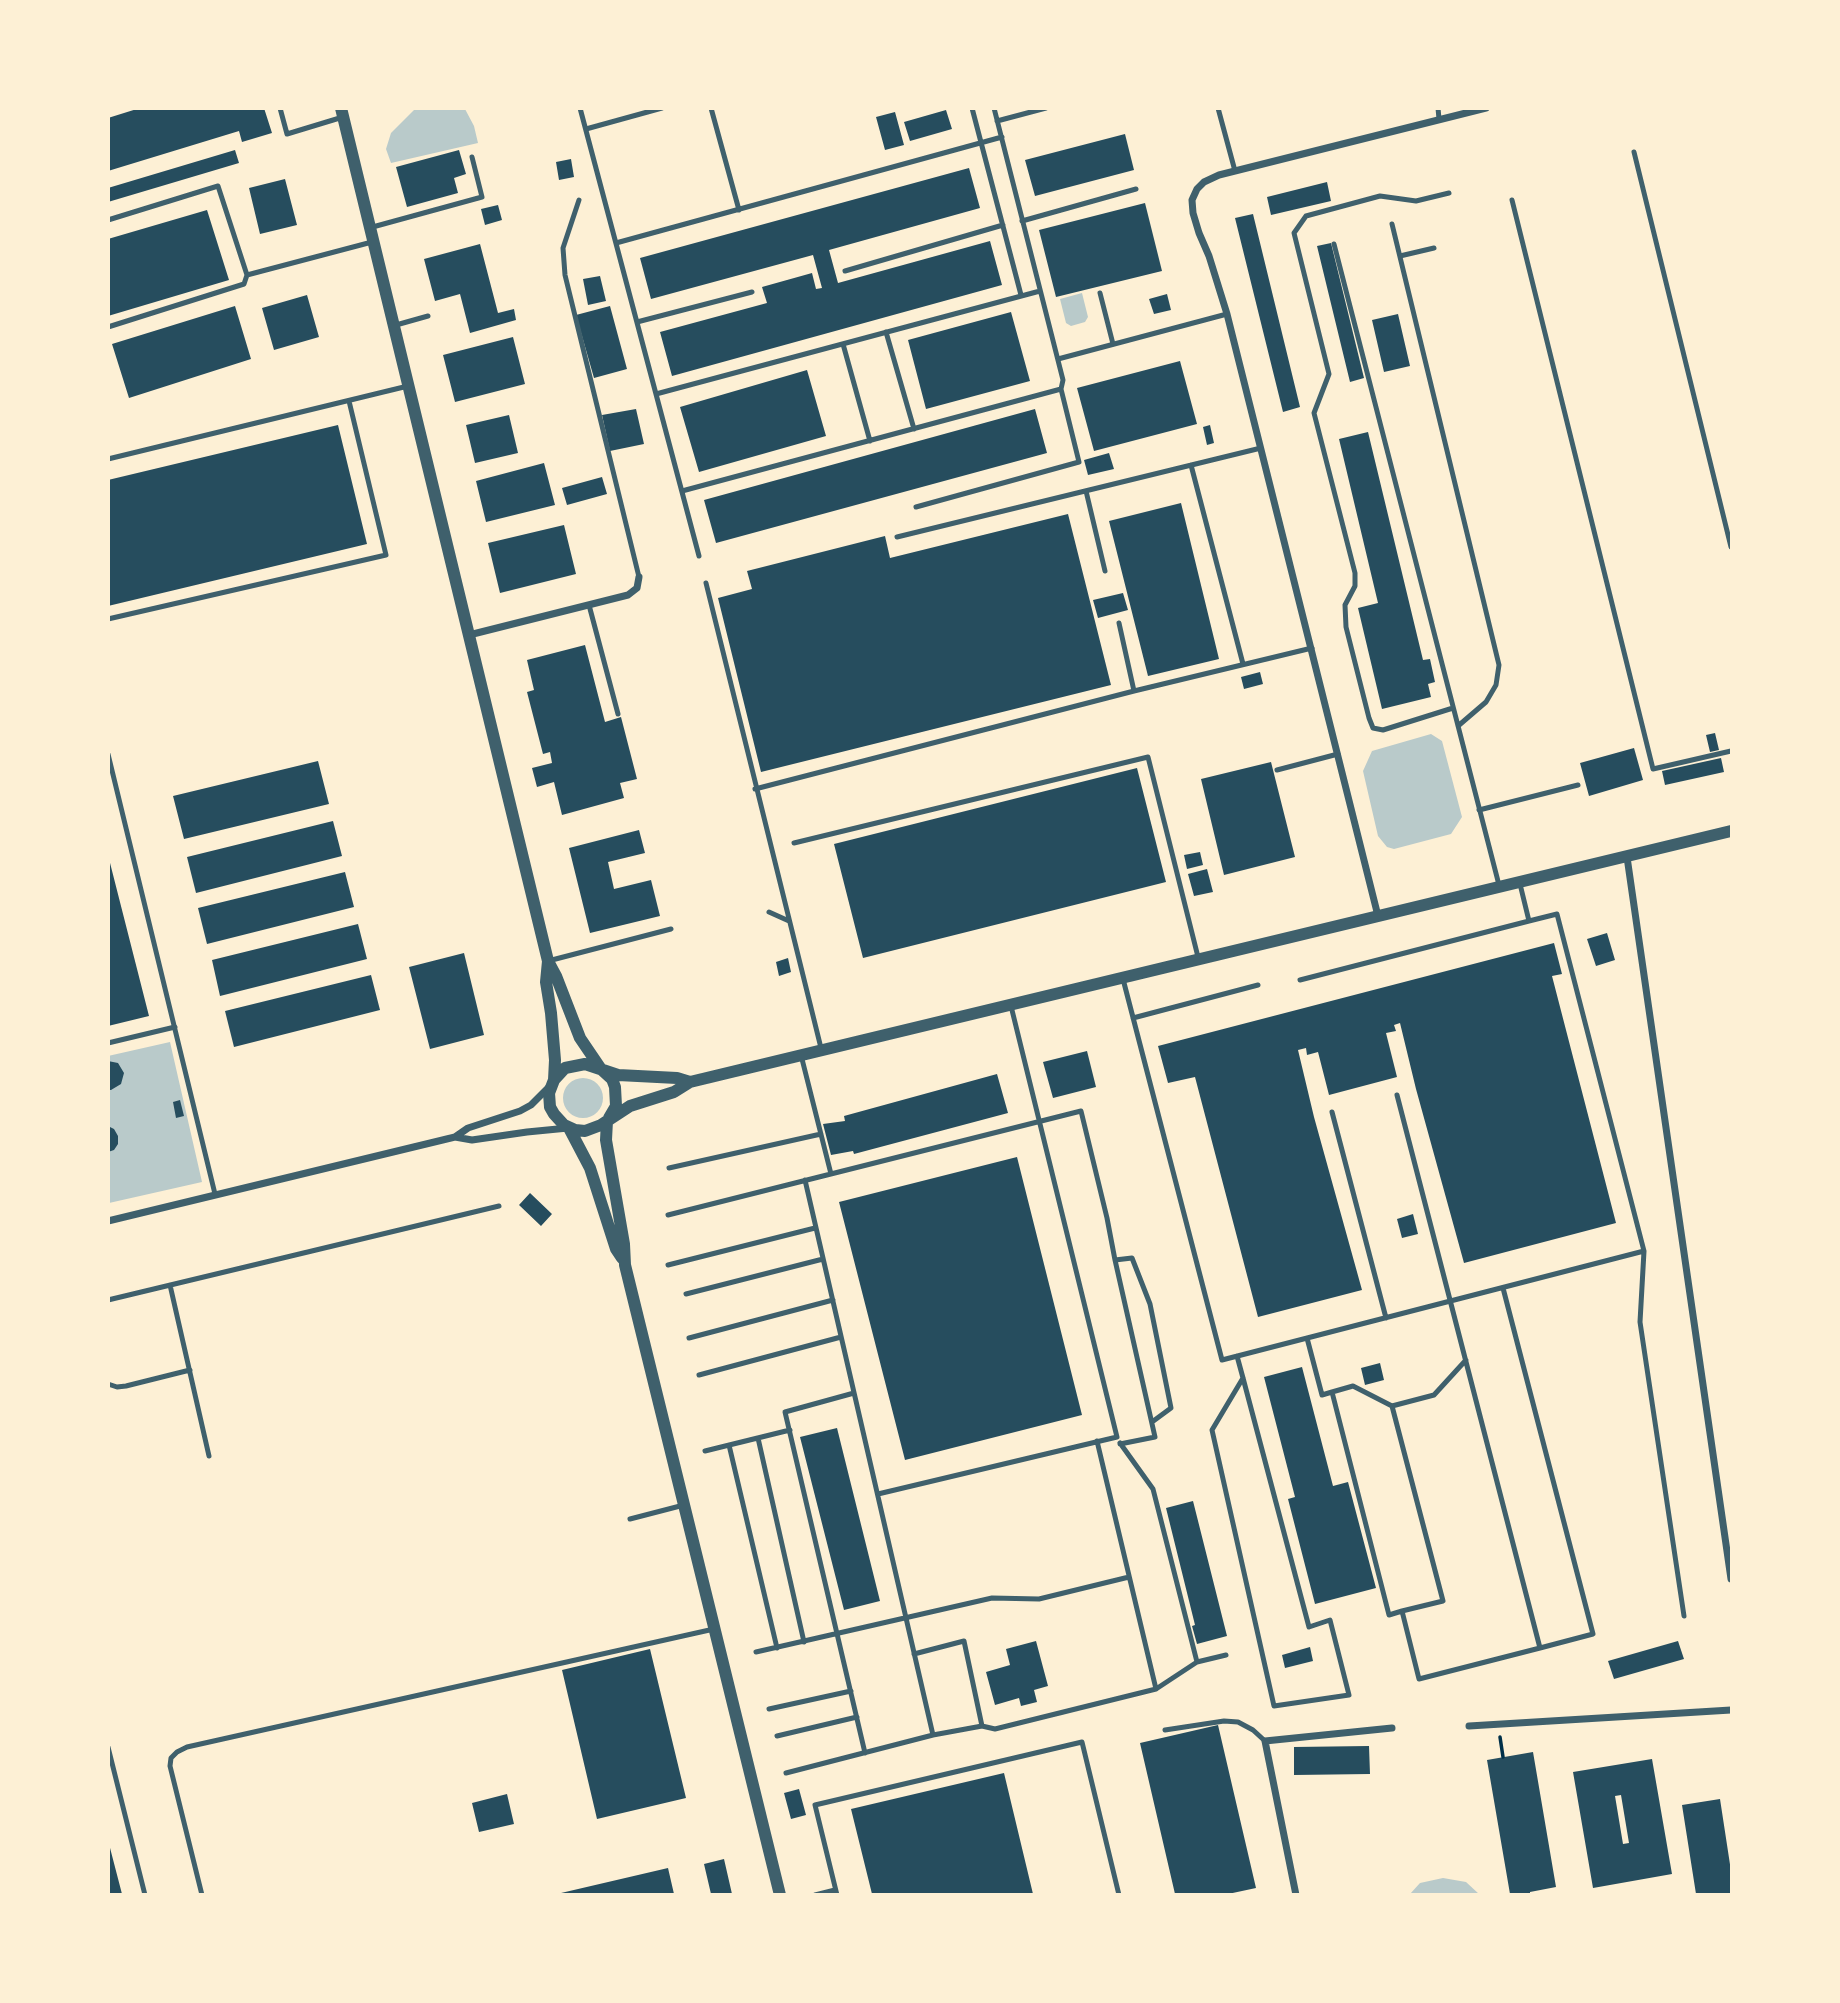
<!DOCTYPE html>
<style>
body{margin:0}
#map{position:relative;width:1840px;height:2003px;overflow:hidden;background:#fdf0d5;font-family:Cabin,sans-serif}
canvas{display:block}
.frame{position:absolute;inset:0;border:110px solid #fdf0d5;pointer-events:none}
</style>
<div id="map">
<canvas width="1840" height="2003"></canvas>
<div class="frame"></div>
</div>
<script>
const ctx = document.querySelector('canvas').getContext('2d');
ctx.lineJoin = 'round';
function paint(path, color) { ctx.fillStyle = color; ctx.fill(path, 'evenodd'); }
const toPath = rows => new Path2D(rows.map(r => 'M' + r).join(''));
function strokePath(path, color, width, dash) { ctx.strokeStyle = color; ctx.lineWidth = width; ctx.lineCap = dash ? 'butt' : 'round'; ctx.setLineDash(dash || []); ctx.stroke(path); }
paint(toPath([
 [415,109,465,109,474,126,478,143,391,163,386,149,391,133],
 [1082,293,1088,317,1085,322,1071,326,1066,323,1060,299],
 [1431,734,1442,741,1462,817,1451,834,1394,849,1387,847,1378,836,1363,771,1372,751],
 [170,1042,202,1182,109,1203,108,1056],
 '563 1098a20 20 0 1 1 40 0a20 20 0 1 1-40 0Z',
 [1443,1878,1466,1882,1479,1894,1410,1894,1420,1883]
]), '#b9caca');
paint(toPath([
 [140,108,264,108,272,133,242,142,239,131,108,171,108,118],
 [946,110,952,129,910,141,904,122],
 [895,112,904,145,885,150,876,117],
 [1125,134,1134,170,1035,196,1025,160],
 [235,150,239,163,108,202,108,188],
 [459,150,466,174,454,178,458,193,407,207,396,167],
 [571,159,574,177,559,180,556,162],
 [969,168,980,208,829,250,838,283,990,241,1002,285,672,376,660,332,767,303,762,287,812,273,816,289,822,288,813,255,651,299,640,258],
 [285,179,297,225,260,234,249,188],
 [1327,182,1331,201,1271,215,1267,197],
 [1145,203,1162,271,1056,297,1039,230],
 [498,205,502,220,485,225,481,209],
 [207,210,229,280,108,316,108,239],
 [1253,214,1300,407,1283,412,1235,218],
 [1331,243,1364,378,1350,382,1317,246],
 [480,244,498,313,514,309,516,320,470,333,460,294,435,301,424,259],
 [600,276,606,301,588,305,583,279],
 [1167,294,1171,310,1154,314,1149,299],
 [307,295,319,337,274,350,262,308],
 [235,306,251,359,129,398,112,344],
 [610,306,627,369,594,378,576,315],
 [1011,312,1030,381,926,409,908,340],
 [1398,314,1410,366,1384,372,1372,320],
 [513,337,525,384,455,402,443,355],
 [1180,361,1197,424,1094,451,1077,388],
 [807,370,826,436,699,472,680,407],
 [636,409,644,444,610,451,602,415],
 [1035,409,1047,453,716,543,704,500],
 [509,415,518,453,475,463,466,425],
 [338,425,367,544,108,606,108,480],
 [1210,425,1214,443,1207,445,1203,427],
 [1368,432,1423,660,1430,659,1435,682,1428,684,1431,697,1382,709,1358,608,1378,603,1339,439],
 [1109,453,1114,469,1088,475,1084,460],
 [544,463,555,505,486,522,476,481],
 [602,477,607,494,567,505,562,488],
 [1181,503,1219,659,1148,676,1109,521],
 [1068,514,1111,685,761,772,718,598,752,589,747,571,885,536,890,558],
 [564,525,576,574,500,593,488,543],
 [1123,593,1128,610,1098,618,1093,600],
 [585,645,605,722,621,717,637,779,620,783,624,798,562,815,554,782,537,787,532,768,552,763,550,752,543,754,527,692,534,690,527,660],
 [1260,672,1263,684,1244,689,1241,677],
 [1715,733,1719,750,1710,752,1706,735],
 [1634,748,1643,780,1589,796,1580,763],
 [1721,758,1724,772,1665,785,1662,771],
 [318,761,329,804,184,839,173,796],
 [1271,762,1295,857,1224,875,1201,779],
 [1137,768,1166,882,863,958,834,844],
 [333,821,342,856,196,893,187,857],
 [639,830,645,853,608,862,614,889,651,880,660,916,590,933,569,848],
 [1200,852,1203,865,1187,869,1184,855],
 [108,855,149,1016,108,1026],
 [1207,869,1213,892,1194,896,1188,874],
 [345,872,354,907,207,944,198,908],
 [358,924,367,959,220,996,212,960],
 [1607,933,1615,960,1596,966,1587,939],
 [1554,943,1562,974,1552,976,1616,1223,1464,1263,1416,1089,1400,1023,1394,1025,1396,1031,1386,1033,1397,1077,1329,1095,1318,1052,1307,1055,1306,1048,1298,1050,1314,1117,1362,1290,1258,1317,1195,1077,1168,1083,1158,1046],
 [464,953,484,1035,430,1049,409,967],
 [788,958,791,972,779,976,776,962],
 [371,975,380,1010,234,1047,225,1011],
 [1087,1051,1096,1087,1053,1098,1043,1062],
 [108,1061,118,1063,124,1073,121,1084,111,1090,108,1090],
 [997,1074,1008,1113,854,1154,853,1151,831,1155,823,1124,845,1121,844,1116],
 [180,1100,184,1116,176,1118,173,1102],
 [108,1126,114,1129,118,1136,118,1144,114,1150,108,1152],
 [1017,1157,1082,1415,905,1460,839,1202],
 [530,1193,552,1214,541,1226,519,1205],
 [1413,1214,1418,1234,1402,1238,1397,1219],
 [1380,1363,1384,1380,1365,1385,1361,1368],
 [1302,1367,1333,1486,1348,1482,1376,1588,1315,1604,1288,1499,1295,1497,1264,1377],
 [837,1428,880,1601,844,1610,800,1437],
 [1193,1501,1227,1636,1197,1644,1192,1626,1195,1625,1166,1508],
 [1036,1641,1048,1686,1034,1690,1037,1702,1021,1706,1019,1698,995,1705,986,1672,1010,1665,1006,1649],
 [1678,1641,1684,1659,1614,1679,1608,1661],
 [1310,1647,1313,1661,1285,1668,1282,1655],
 [650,1649,686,1798,597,1819,562,1670],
 [1218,1725,1256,1888,1228,1894,1175,1894,1140,1743],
 [1369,1746,1370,1774,1294,1775,1294,1747],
 [1533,1752,1556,1887,1530,1892,1530,1894,1510,1894,1487,1760],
 [1652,1759,1672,1874,1593,1888,1573,1772],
 [1621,1795,1629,1843,1623,1844,1615,1796],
 [1004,1773,1033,1894,872,1894,851,1809],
 [799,1789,806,1815,791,1819,784,1793],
 [507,1794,514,1824,479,1832,472,1803],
 [1720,1799,1731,1871,1731,1894,1696,1894,1682,1805],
 [108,1844,109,1844,122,1894,108,1894],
 [724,1859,732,1894,711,1894,704,1864],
 [668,1868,674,1894,561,1894,561,1893]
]), '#264d5e');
strokePath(toPath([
 [1500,1737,1503,1757]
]), '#003049', 3.5);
strokePath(toPath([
 [280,108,287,134,343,117],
 [580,108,699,556],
 [711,108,739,210],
 [972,108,1021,295],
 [1218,108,1235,171],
 [1438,108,1439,119],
 [997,121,1046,108],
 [586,129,662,108],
 [1634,152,1731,547],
 [1449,193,1416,201,1380,196,1306,216,1294,233,1329,374,1314,413,1355,573,1355,586,1345,605,1346,627,1369,718,1373,728,1383,730,1453,708],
 [579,200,563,248,565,275,639,577],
 [1512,200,1653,769,1731,751],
 [108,220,218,186,247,275,244,284,108,327],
 [1022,221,1136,189],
 [1392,224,1499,665,1496,685,1486,702,1458,726],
 [369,228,482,197,472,157],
 [616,243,1002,137],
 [1334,244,1499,885],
 [1400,256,1434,248],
 [845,271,1003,225],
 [247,275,372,242],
 [1100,293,1113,344],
 [637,322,752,292],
 [396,325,428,316],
 [886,332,914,429],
 [843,344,870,441],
 [1058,359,1227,314],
 [656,394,1040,291],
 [108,459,408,386],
 [1191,465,1243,664],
 [682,491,1061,389,1063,380,994,108],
 [1086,491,1105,571],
 [916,507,1079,462,1061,389],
 [897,537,1261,448],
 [706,583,821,1048],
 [589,605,618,714],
 [108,619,386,555,349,401],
 [1119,623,1134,691],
 [108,754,215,1194],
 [1277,770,1338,754],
 [755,789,1134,691,1312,648],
 [1479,810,1578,785],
 [794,843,1148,757,1198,957],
 [769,912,789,921],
 [548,961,671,929],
 [1123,979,1222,1360,1644,1251,1557,914,1529,921],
 [1300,980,1529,921,1520,884],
 [1133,1018,1258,985],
 [108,1043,175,1027],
 [801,1055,831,1174],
 [1332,1112,1386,1318],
 [669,1168,821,1134],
 [805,1180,933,1735],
 [668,1215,1081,1111,1107,1218,1115,1260],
 [1644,1251,1640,1322,1684,1616],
 [668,1265,815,1228],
 [170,1285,209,1456],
 [1503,1288,1593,1634,1540,1648],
 [686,1294,823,1259],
 [108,1300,499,1206],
 [689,1338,833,1300],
 [1307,1338,1322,1395,1332,1392,1389,1615,1402,1611],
 [1237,1356,1243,1378,1309,1627,1330,1620,1349,1695,1274,1706,1212,1430,1243,1378],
 [699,1375,841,1337],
 [108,1384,117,1387,126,1386,190,1370],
 [1332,1392,1353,1386,1392,1406,1443,1601,1402,1611,1419,1679,1540,1648,1397,1095],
 [854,1393,785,1412,865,1753],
 [1392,1406,1434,1395,1466,1360],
 [758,1438,804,1642],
 [1097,1441,1156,1689,1197,1662,1226,1655],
 [1120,1443,1153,1489,1197,1662],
 [1120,1444,1155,1437,1115,1260,1132,1258,1150,1304,1171,1408,1152,1422],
 [729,1445,777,1648],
 [705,1451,790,1430],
 [878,1494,1117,1437,1011,1006],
 [630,1519,684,1505],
 [756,1652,992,1598,1039,1599,1129,1577],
 [914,1654,964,1641,982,1726],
 [769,1709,851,1691],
 [1165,1730,1224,1721,1238,1722,1253,1730,1265,1741],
 [777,1736,857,1717],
 [108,1747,145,1895],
 [786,1773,933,1735,982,1726,995,1729,1156,1689],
 [202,1895,170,1766,171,1758,177,1752,187,1747,714,1629],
 [815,1895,835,1890],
 [837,1895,815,1805,1082,1742,1119,1895]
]), '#3f606c', 5);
strokePath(toPath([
 [469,635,628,595,637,588,639,577],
 [1627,857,1731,1579],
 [1378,916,1227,314,1209,256,1199,233,1193,213,1192,200,1197,189,1204,182,1219,175,1486,108],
 [455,1137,472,1140,527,1132,568,1128],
 [108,1221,455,1137,468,1128,520,1111,531,1105,549,1087],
 [1469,1726,1731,1710],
 [1296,1895,1265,1741,1392,1728]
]), '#3f606c', 7);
strokePath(toPath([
 [341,108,548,961,556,976,580,1038,601,1069,612,1079,615,1087,616,1106,609,1118],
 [548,961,546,982,551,1013,555,1060,554,1080,549,1093,550,1107,554,1114,564,1125,575,1130,585,1131,601,1125,630,1106,674,1092,690,1082,1731,831],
 [554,1080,565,1068,585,1064,618,1075,677,1078,690,1082],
 [607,1121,606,1140,624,1244,625,1265,780,1895],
 [569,1128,590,1168,616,1249,622,1258]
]), '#3f606c', 12);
</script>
